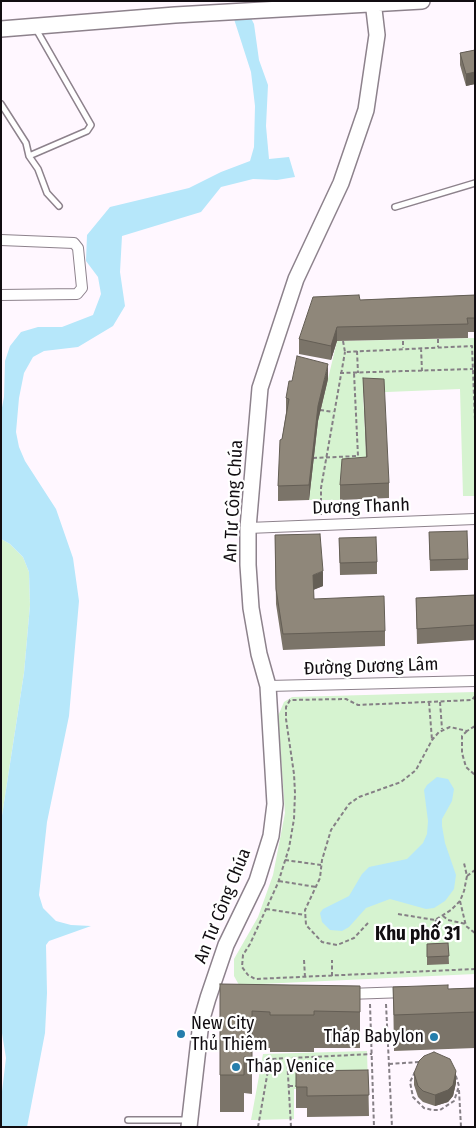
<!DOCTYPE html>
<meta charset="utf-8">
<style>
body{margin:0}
#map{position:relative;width:476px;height:1128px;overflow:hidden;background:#fff7ff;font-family:"Fira Sans Condensed",sans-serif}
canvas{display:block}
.frame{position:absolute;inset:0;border:2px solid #110d11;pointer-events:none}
</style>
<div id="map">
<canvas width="476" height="1128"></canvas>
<div class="frame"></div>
</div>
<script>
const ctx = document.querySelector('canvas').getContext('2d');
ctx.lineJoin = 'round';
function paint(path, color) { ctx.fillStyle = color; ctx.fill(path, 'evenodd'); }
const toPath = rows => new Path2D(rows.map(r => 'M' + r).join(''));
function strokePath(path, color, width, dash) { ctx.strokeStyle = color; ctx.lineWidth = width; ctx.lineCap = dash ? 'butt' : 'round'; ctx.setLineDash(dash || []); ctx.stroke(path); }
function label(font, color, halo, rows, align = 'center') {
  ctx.font = font + ' "Fira Sans Condensed",sans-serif'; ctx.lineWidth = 4.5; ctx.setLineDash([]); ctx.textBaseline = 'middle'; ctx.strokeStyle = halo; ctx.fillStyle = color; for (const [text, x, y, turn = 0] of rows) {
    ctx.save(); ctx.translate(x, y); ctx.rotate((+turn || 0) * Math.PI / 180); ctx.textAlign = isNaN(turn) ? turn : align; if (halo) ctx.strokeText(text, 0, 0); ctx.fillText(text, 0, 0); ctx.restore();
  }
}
paint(toPath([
 [475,338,475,496,463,496,460,389,363,393,367,472,342,474,340,500,309,500,318,421,337,341],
 [1,539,10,544,23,557,29,572,30,605,24,673,1,822],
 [475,692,475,974,239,985,234,976,234,959,258,917,273,875,285,813,278,716,284,702,292,697],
 [367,1051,368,1087,294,1089,294,1119,251,1120,263,1054]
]), '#d6f3d0');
paint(toPath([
 [238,14,251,18,254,24,259,60,268,85,266,126,269,159,289,157,295,177,277,180,253,179,221,187,201,212,122,236,120,272,125,306,113,326,78,347,44,351,33,357,24,373,19,398,16,432,19,447,25,461,56,509,73,558,79,601,69,716,47,822,39,895,43,908,56,921,71,925,91,926,49,941,46,945,47,993,45,1033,27,1127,1,1127,1,1100,6,1058,1,1027,1,822,24,673,30,605,29,572,23,557,10,544,1,539,1,413,4,397,5,361,10,346,21,332,38,327,62,327,93,315,101,294,98,277,86,261,87,235,110,207,189,188,221,172,250,161,254,147,255,106,251,72,234,19],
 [437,777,448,779,454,789,452,801,442,819,442,826,445,843,456,875,454,889,445,901,434,908,426,909,390,899,366,908,349,927,342,931,330,930,322,922,320,913,323,909,349,896,362,874,369,867,407,859,423,843,427,834,428,821,424,790,427,785]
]), '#b6e7fa');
const lane = toPath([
 [1,104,26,143,29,156,38,169,47,193,59,206],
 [29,156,87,131,91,125,36,29],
 [395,207,475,183],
 [128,1120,189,1120]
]);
const street = toPath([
 [1,240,74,243,78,248,82,288,77,294,1,295],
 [248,528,475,519],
 [268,686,475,681],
 [348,994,406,992]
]);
const secondary = toPath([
 [1,29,175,15,422,1],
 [189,1127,201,1022,208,998,226,945,257,881,271,836,275,804,268,686,259,654,251,608,248,565,248,528,260,388,296,279,341,183,366,110,377,35,373,1]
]);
strokePath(lane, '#8d828c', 8);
strokePath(street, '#8d828c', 12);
strokePath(secondary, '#8d828c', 18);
strokePath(toPath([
 [438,339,438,347],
 [343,341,345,352,472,346,475,421],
 [403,341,403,348],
 [421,348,422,371],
 [357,351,358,373],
 [340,373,473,369],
 [320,410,333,412],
 [313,458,358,456,354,373],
 [321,515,321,488,345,352],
 [475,696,472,700,358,705,346,699,290,700,286,707,286,719,294,774,295,793,294,819,289,848,278,883,250,944,243,955,242,967,248,975,255,979,475,969],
 [429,702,432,740],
 [440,702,442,729],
 [467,731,462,736,462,753,466,767,475,775],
 [285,860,321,865],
 [467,876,475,870],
 [279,881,316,887],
 [460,901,466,926,475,933],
 [266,909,305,915],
 [398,914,435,920,451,910,460,901,464,891,467,876,464,863],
 [443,916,448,920,466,924],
 [435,920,441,925],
 [368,923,354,938,337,945,322,942,306,925,305,910,320,878,322,860,331,830,349,804,359,797,401,782,416,770,432,740,439,732,450,727,467,731,475,726],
 [304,960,305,977],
 [332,976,332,960],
 [370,1004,374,1127],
 [386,1004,392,1127],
 [287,1058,291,1127],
 [389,1064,419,1062],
 [415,1072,410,1082,413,1097,424,1108,432,1110,440,1110,454,1101,459,1086,455,1073],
 [289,1086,297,1086],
 [459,1090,461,1127],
 [258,1127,270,1059,372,1054]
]), '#857f85', 2, [4, 2.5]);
strokePath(lane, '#fff', 5);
strokePath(street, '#fff', 10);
strokePath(secondary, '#fff', 15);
paint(toPath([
 [475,50,475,84,466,86,460,65,460,53],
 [475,295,475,332,468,332,468,338,337,341,331,360,299,354,299,339,360,300],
 [363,378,389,483,389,498,340,500,340,485,366,457],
 [328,379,318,421,309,500,278,501,278,486,282,439,286,413,286,398],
 [429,532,468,559,468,570,430,571],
 [275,535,323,586,313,590,314,599,385,631,385,646,283,650,276,604],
 [339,538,377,562,377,574,340,575],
 [475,595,475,640,417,644,416,598],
 [448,943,449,964,427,965,427,944],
 [220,984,360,986,360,1048,314,1048,314,1052,270,1052,270,1048,252,1048,252,1094,244,1093,244,1112,220,1112],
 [393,987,448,989,475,988,475,1048,394,1051],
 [368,1070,369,1116,307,1117,307,1108,296,1108,296,1071],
 [414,1073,456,1083,453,1096,448,1102,435,1106,423,1102,418,1097,414,1085]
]), '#7b7469');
paint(toPath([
 [475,72,475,84,466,86,466,74],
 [337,327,337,341,331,360,331,346],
 [328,364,328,379,318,421,309,500,309,485,318,406],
 [323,571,323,586,313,590,313,575],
 [456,1071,456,1083,453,1096,448,1102,435,1106,435,1095]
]), '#645e55');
const building = toPath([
 [475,50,475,72,466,74,460,53,475,50],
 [359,295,360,300,475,295,475,318,467,318,468,324,337,327,331,346,299,339,313,297,359,295],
 [297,356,328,364,318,406,309,485,278,486,280,440,282,439,289,399,286,398,289,381,292,381,297,356],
 [363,378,384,379,389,483,340,485,342,459,367,457,363,378],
 [467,531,468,559,430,560,429,532,467,531],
 [320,534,323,571,313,575,314,599,384,596,385,631,283,634,276,589,275,535,320,534],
 [376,537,377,562,340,563,339,538,376,537],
 [475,595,475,625,417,629,416,598,475,595],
 [448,943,449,956,427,957,427,944,448,943],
 [220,984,360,986,360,1012,314,1011,314,1015,270,1015,270,1012,252,1011,252,1057,244,1057,244,1075,220,1075,220,984],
 [448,985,448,989,475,988,475,1012,394,1015,393,987,448,985],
 [434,1052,450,1059,456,1071,453,1085,448,1090,435,1095,423,1091,418,1086,414,1073,419,1061,424,1056,434,1052],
 [368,1070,369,1095,307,1096,307,1087,296,1087,296,1071,368,1070]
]);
paint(building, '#8f877a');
strokePath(building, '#645e55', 1);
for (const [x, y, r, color] of [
 [181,1034,5,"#257eac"],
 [434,1037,5,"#257eac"],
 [236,1067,5,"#257eac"]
]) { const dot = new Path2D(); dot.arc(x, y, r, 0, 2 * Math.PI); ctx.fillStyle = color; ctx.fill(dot); strokePath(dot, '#fff', 2); }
label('18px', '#110d11', '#fff', [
 ["An Tư Công Chúa",234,501,-87],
 ["Dương Thanh",361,507,-2],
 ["Đường Dương Lâm",371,667,-2],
 ["An Tư Công Chúa",223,906,-68]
]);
label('18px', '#110d11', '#fff', [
 ["New City",191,1024],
 ["Thủ Thiêm",191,1045],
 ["Tháp Babylon",424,1037,"right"],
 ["Tháp Venice",246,1067]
], 'left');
label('bold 19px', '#110d11', '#fff', [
 ["Khu phố 31",418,935]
]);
</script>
